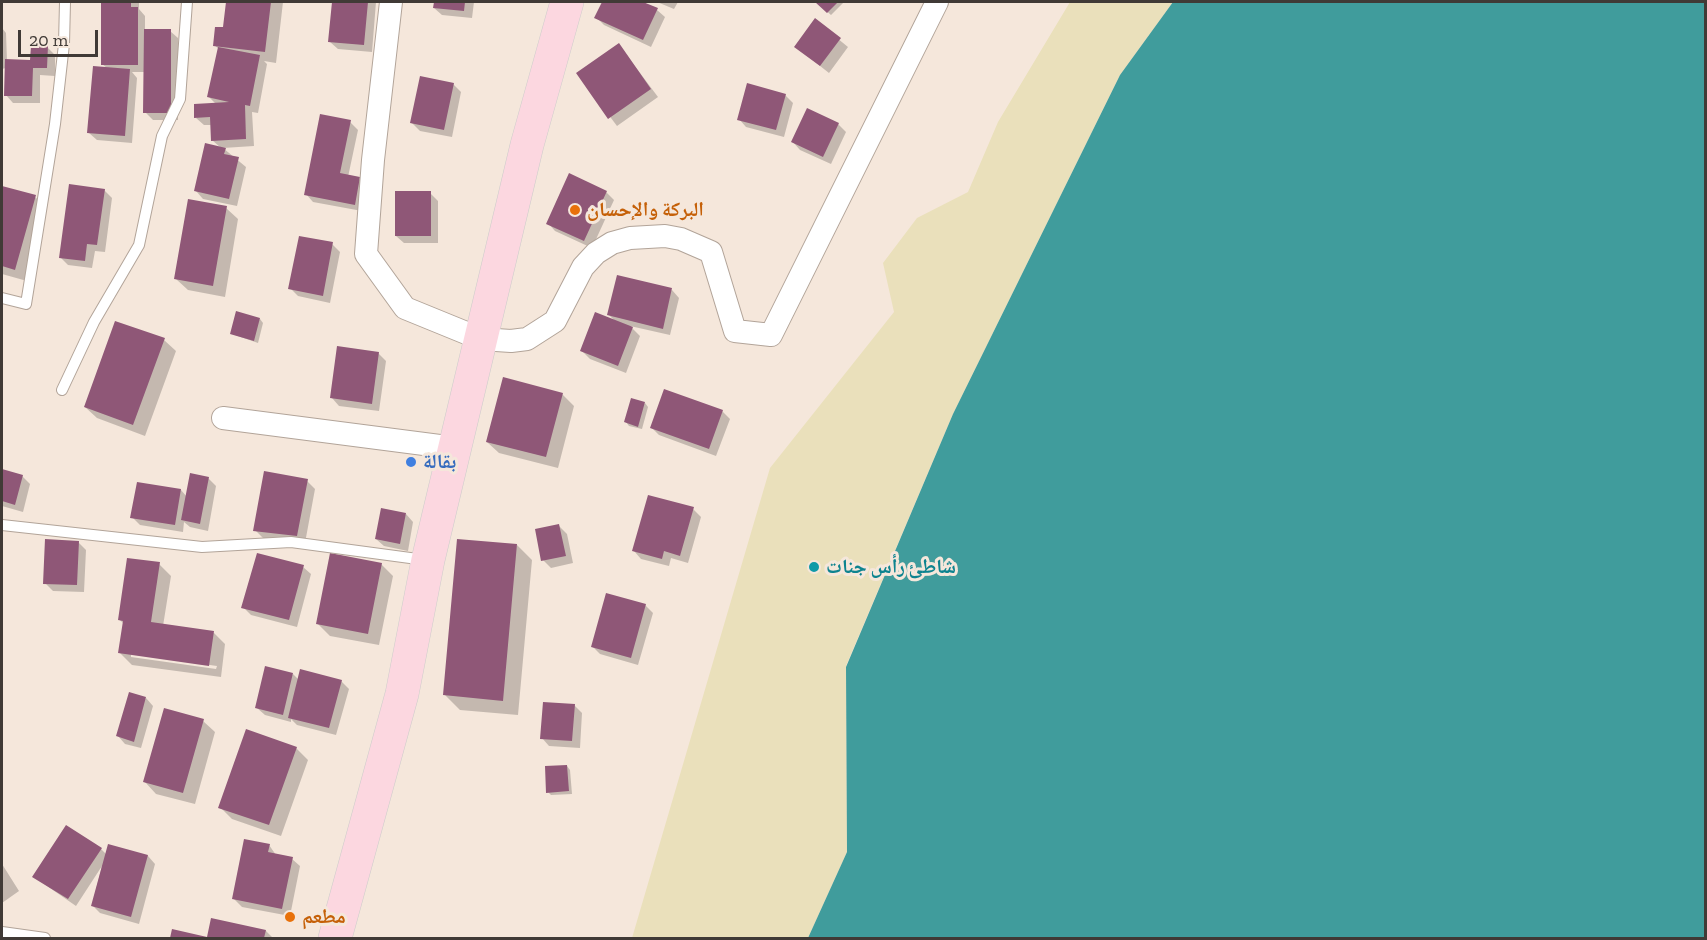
<!DOCTYPE html>
<meta charset="utf-8">
<style>
body{margin:0}
#map{position:relative;width:1707px;height:940px;overflow:hidden;background:#f5e7db;font-family:"Zilla Slab",serif}
canvas{display:block}
.frame{position:absolute;inset:0;border:3px solid #403a36;pointer-events:none}
.scale{position:absolute;left:18px;top:30px;width:80px;height:27px;box-sizing:border-box;border:3px solid #403a36;border-top:0;padding-left:8px;font-size:18px;line-height:21px;white-space:nowrap;color:#403a36;-webkit-text-stroke:4px #f5e7db;paint-order:stroke}
</style>
<div id="map">
<canvas width="1707" height="940"></canvas>
<div class="frame"></div>
<div class="scale">20 m</div>
</div>
<script>
const ctx = document.querySelector('canvas').getContext('2d');
ctx.lineJoin = 'round';
function paint(path, color) { ctx.fillStyle = color; ctx.fill(path, 'evenodd'); }
const toPath = rows => new Path2D(rows.map(r => 'M' + r).join(''));
function strokePath(path, color, width, dash) { ctx.strokeStyle = color; ctx.lineWidth = width; ctx.lineCap = dash ? 'butt' : 'round'; ctx.setLineDash(dash || []); ctx.stroke(path); }
function label(font, color, halo, rows, align = 'center') {
  ctx.font = font + ' "Zilla Slab","Noto Naskh Arabic",serif'; ctx.lineWidth = 6; ctx.setLineDash([]); ctx.textBaseline = 'middle'; ctx.strokeStyle = halo; ctx.fillStyle = color; for (const [text, x, y, turn = 0] of rows) {
    ctx.save(); ctx.translate(x, y); ctx.rotate((+turn || 0) * Math.PI / 180); ctx.textAlign = isNaN(turn) ? turn : align; if (halo) ctx.strokeText(text, 0, 0); ctx.fillText(text, 0, 0); ctx.restore();
  }
}
paint(toPath([
 [1070,2,1173,2,1120,75,953,414,846,666,847,852,808,938,632,938,770,468,894,312,883,263,917,218,968,192,998,122]
]), '#eae0bb');
paint(toPath([
 [1173,2,1705,2,1705,938,808,938,847,852,846,667,953,414,1120,75]
]), '#409c9c');
paint(toPath([
 [103,2,139,2,139,9,145,16,145,31,170,31,178,38,178,120,153,120,145,112,145,72,132,72,137,78,132,143,97,140,89,133,107,68,102,64],
 [228,2,283,2,276,63,264,61,267,64,258,113,252,112,254,146,223,148,246,167,237,206,203,199,196,191,221,148,212,140,211,125,204,125,196,118,216,104,209,97,219,49,214,45,224,29],
 [333,2,376,2,372,52,338,49,330,42],
 [435,2,474,2,472,18,442,15,434,8],
 [603,2,640,2,657,10,665,17,651,47,604,25,596,17],
 [657,2,678,2,674,9],
 [816,2,844,2,831,15],
 [815,20,848,47,829,73,796,47],
 [2,28,6,33,7,61,32,61,48,48,55,55,55,76,40,75,40,103,13,103,6,95,6,68,2,69],
 [619,45,658,97,617,126,578,74],
 [453,84,461,92,452,137,420,131,412,123],
 [785,95,793,103,784,137,746,127,739,119],
 [350,122,358,130,348,177,359,179,367,186,362,211,313,202,306,194],
 [838,124,846,132,831,164,800,150,793,142],
 [570,175,606,192,614,200,592,248,555,231,548,223],
 [2,188,35,197,47,208,27,281,2,274],
 [104,190,112,198,105,252,95,251,92,268,68,265,60,257],
 [430,193,438,201,438,243,404,243,396,236],
 [226,208,238,219,225,297,188,290,176,279],
 [332,244,340,252,330,303,298,296,290,288],
 [672,290,679,298,670,335,630,326,640,336,626,373,590,359,582,351,616,322,609,315],
 [260,319,263,323,258,343,232,334],
 [164,340,176,351,145,436,97,418,85,407],
 [378,353,386,361,379,411,339,406,332,398],
 [562,394,574,406,558,468,499,453,487,442],
 [645,403,648,407,642,429,629,426,626,422],
 [722,411,730,419,716,456,659,435,652,428],
 [2,471,22,476,30,484,23,512,2,506],
 [208,478,216,486,208,531,190,527,184,522,183,532,140,525,132,517,181,490,187,497],
 [307,481,315,489,305,543,263,538,255,530],
 [693,509,701,517,688,563,671,558,669,566,641,559,634,551],
 [406,514,413,522,408,551,384,546,376,539],
 [559,526,567,534,573,563,551,568,543,560],
 [78,542,86,550,84,592,53,591,45,583],
 [517,545,532,560,518,715,460,710,445,695],
 [159,564,171,576,163,626,214,633,225,644,221,677,132,665,120,653,124,624,119,619],
 [131,654,217,666,216,669,131,657],
 [381,564,393,576,379,645,330,636,318,624],
 [303,567,311,574,297,627,251,615,243,607],
 [645,605,653,613,638,665,600,654,592,646],
 [293,674,299,680,341,681,349,689,336,735,297,725,291,719,291,722,265,715,257,708],
 [146,698,153,706,141,748,125,744,118,736],
 [574,705,582,713,580,748,549,746,542,738],
 [203,721,215,732,195,804,156,794,145,782],
 [296,748,308,760,281,836,232,819,220,807],
 [567,766,570,770,572,794,551,795,548,792],
 [269,845,276,855,292,859,300,866,290,916,242,907,234,899],
 [109,846,148,856,155,864,139,924,100,913,92,905,102,866,76,906,34,877,101,849,106,854],
 [2,864,19,891,2,903],
 [212,919,266,931,273,938,171,938,173,931,208,938]
]), '#0003');
paint(toPath([
 [101,2,131,2,131,7,138,7,138,65,101,65],
 [226,2,271,2,265,52,213,46,215,27,223,27],
 [332,2,368,2,364,45,328,42],
 [434,2,465,2,464,11,433,8],
 [602,2,643,2,658,8,643,40,594,18],
 [815,2,838,2,827,13],
 [815,18,841,38,820,66,794,47],
 [144,29,171,29,171,113,143,113],
 [619,43,651,89,608,119,576,73],
 [31,46,48,46,47,68,33,68,32,96,4,96,5,59,30,60],
 [218,47,260,55,250,106,245,105,246,139,211,141,210,117,194,118,194,104,229,102,207,97],
 [93,66,130,69,125,136,87,133],
 [420,76,454,83,444,130,410,123],
 [747,83,786,94,776,130,737,120],
 [807,108,839,123,823,157,791,142],
 [320,114,351,120,340,173,360,177,355,205,304,195],
 [205,143,226,148,224,154,239,157,229,199,194,191],
 [569,173,607,191,584,241,546,224],
 [69,184,105,189,97,245,87,244,85,261,59,258],
 [2,186,36,195,15,270,2,266],
 [395,191,431,191,431,236,395,236],
 [188,199,227,206,213,286,174,279],
 [299,236,333,242,323,296,288,289],
 [617,275,672,288,663,329,607,315],
 [236,311,260,318,254,341,230,334],
 [595,312,633,327,618,366,580,351],
 [115,321,165,338,133,425,84,407],
 [337,346,379,352,372,404,330,398],
 [503,377,563,393,546,457,486,442],
 [664,389,723,410,709,449,650,428],
 [631,398,645,402,638,427,624,422],
 [2,469,23,475,15,505,2,501],
 [264,471,308,479,297,536,253,531],
 [190,473,209,477,200,524,181,520],
 [137,482,181,489,175,525,130,518],
 [648,495,694,507,680,556,664,551,662,559,632,551],
 [381,508,406,513,400,544,375,539],
 [559,524,566,556,541,561,535,529],
 [45,539,79,541,77,585,43,584],
 [457,539,517,544,503,701,443,695],
 [257,553,304,565,289,620,241,608],
 [330,553,382,563,368,634,316,624],
 [127,558,160,562,151,622,214,631,209,666,118,653,123,621,118,620],
 [606,593,646,604,631,658,591,647],
 [265,666,293,673,283,715,255,708],
 [300,669,342,680,329,728,288,718],
 [129,692,146,697,134,742,116,736],
 [543,702,575,704,572,741,540,739],
 [164,708,204,719,183,793,143,782],
 [246,729,297,747,269,825,218,808],
 [567,765,569,791,546,793,545,766],
 [66,825,102,848,68,899,32,877],
 [244,839,270,844,268,852,293,857,282,909,232,899],
 [108,844,148,855,131,917,91,906],
 [211,918,266,930,264,938,170,938,172,929,207,937]
]), '#8f5777');
const lane = toPath([
 [2,298,26,304,55,124,64,44,65,2],
 [62,390,94,322,139,245,162,136,180,99,187,2],
 [2,525,202,547,291,542,425,560],
 [2,932,45,938]
]);
const street = toPath([
 [391,2,373,160,366,254,405,308,481,339,511,341,527,339,555,321,583,267,596,253,612,243,630,238,665,236,681,239,711,252,735,331,771,335,937,2],
 [223,418,455,448]
]);
const primary = toPath([
 [335,938,402,694,428,560,527,145,567,2]
]);
strokePath(lane, '#b2a499', 12);
strokePath(street, '#b2a499', 24);
strokePath(primary, '#cdcccb', 34);
strokePath(lane, '#fff', 10);
strokePath(street, '#fff', 22);
strokePath(primary, '#fcd7e0', 33);
for (const [x, y, r, color] of [
 [575,210,6,"#e8710a"],
 [411,462,6,"#3f7fe0"],
 [814,567,6,"#0f9aa8"],
 [290,917,6,"#e8710a"]
]) { const dot = new Path2D(); dot.arc(x, y, r, 0, 2 * Math.PI); ctx.fillStyle = color; ctx.fill(dot); strokePath(dot, '#f5e7db', 2); }
label('bold 20px', '#c56008', '#f5e7db', [
 ["البركة والإحسان",587,210],
 ["مطعم",302,917]
], 'left');
label('bold 20px', '#366cbe', '#f5e7db', [
 ["بقالة",423,462]
], 'left');
label('bold 20px', '#0d838f', '#f5e7db', [
 ["شاطئ رأس جنات",826,567]
], 'left');
</script>
